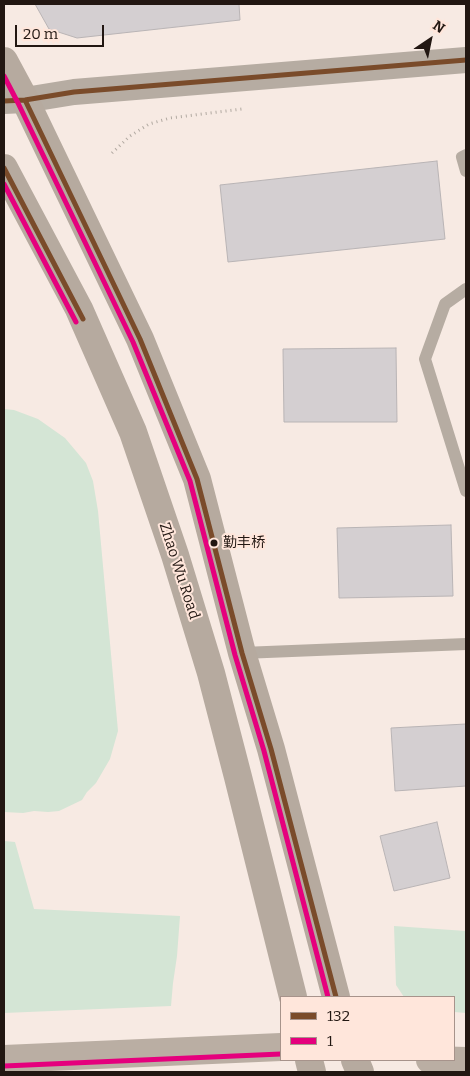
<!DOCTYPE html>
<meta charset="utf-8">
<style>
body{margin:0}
#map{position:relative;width:470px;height:1076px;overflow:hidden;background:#f7eae3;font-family:Bitter,serif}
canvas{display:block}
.frame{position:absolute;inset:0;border:5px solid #221712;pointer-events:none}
.legend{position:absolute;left:280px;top:996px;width:175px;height:65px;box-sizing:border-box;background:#ffe6db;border:1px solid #a7938b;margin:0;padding:6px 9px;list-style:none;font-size:15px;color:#221712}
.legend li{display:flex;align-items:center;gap:10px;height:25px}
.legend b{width:25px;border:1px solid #a7938b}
.north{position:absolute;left:405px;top:15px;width:50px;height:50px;-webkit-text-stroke:4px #ffe6db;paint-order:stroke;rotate:34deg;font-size:14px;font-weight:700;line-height:20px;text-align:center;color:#221712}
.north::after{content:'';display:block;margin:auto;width:18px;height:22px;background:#221712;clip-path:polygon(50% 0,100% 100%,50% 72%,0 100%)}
.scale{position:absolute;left:15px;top:25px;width:89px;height:22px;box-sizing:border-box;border:2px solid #221712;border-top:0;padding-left:6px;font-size:15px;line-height:18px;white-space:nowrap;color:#221712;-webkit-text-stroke:4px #ffe6db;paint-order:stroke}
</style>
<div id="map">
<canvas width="470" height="1076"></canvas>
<div class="frame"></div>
<ul class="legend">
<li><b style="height:6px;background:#7a4b2a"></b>132</li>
<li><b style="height:6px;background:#e5007d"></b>1</li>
</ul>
<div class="north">N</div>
<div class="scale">20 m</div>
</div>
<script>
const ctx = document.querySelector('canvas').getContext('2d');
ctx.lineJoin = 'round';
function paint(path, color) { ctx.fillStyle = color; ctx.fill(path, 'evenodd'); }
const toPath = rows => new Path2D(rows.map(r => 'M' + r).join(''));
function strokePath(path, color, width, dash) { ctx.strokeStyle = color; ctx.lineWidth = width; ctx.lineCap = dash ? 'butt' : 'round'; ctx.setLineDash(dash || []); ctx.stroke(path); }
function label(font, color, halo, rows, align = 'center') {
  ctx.font = font + ' Bitter,"Noto Sans SC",serif'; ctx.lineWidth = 4; ctx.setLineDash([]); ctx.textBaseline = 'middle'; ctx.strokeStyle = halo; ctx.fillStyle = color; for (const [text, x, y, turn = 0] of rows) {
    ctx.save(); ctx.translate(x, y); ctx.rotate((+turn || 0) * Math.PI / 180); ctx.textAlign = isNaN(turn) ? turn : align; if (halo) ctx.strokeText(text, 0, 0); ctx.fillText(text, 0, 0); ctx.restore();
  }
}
paint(toPath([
 [4,409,14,410,38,419,65,438,86,463,93,481,98,511,118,731,110,759,96,783,87,792,82,800,59,811,48,812,34,811,23,813,4,812],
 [4,841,15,842,34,909,180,916,177,956,173,983,171,1006,4,1013],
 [394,926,466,931,466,1013,454,1012,454,997,404,997,396,985]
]), '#d4e5d5');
const building = toPath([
 [35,4,239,4,240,20,77,38,49,29,35,4],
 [437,161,445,239,228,262,220,185,437,161],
 [396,348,397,422,284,422,283,349,396,348],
 [451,525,453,596,339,598,337,528,451,525],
 [466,724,466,786,395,791,391,728,466,724],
 [437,822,450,878,394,891,380,836,437,822]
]);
paint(building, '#d4cfd1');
strokePath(building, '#b9b4b5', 1);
strokePath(toPath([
 [112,153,130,136,149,124,170,118,242,109]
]), '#b1a9a1', 3, [1, 4]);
strokePath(toPath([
 [466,155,462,157,466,171],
 [466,289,445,304,425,359,466,491],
 [242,653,466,644]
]), '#b6aca2', 12);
strokePath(toPath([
 [4,101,25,100,74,92,466,60]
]), '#b6aca2', 26);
strokePath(toPath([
 [4,61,25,100,140,339,197,479,242,653,271,749,336,997],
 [4,168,79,309,133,432,175,555,211,673,238,777,293,997],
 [309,1060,312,1072],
 [355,1060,360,1072]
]), '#b6aa9f', 28);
strokePath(toPath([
 [4,1059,281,1047],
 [430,1060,466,1061]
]), '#baaea3', 28);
strokePath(toPath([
 [25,100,140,339,197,479,242,653,271,749,336,997],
 [4,101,25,100,74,92,466,60],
 [4,168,83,319]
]), '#7a4b2a', 5);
strokePath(toPath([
 [4,76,18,103,133,342,190,481,235,655,264,751,328,997],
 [4,184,76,322],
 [4,1066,281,1054]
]), '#e5007d', 5);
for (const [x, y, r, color] of [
 [214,543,4.5,"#221712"]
]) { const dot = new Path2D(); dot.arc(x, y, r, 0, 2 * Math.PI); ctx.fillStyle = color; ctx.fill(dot); strokePath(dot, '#ffe6db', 2); }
label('14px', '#221712', '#ffe6db', [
 ["勤丰桥",223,543]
], 'left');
label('15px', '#221712', '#ffe6db', [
 ["Zhao Wu Road",179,571,72]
]);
</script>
